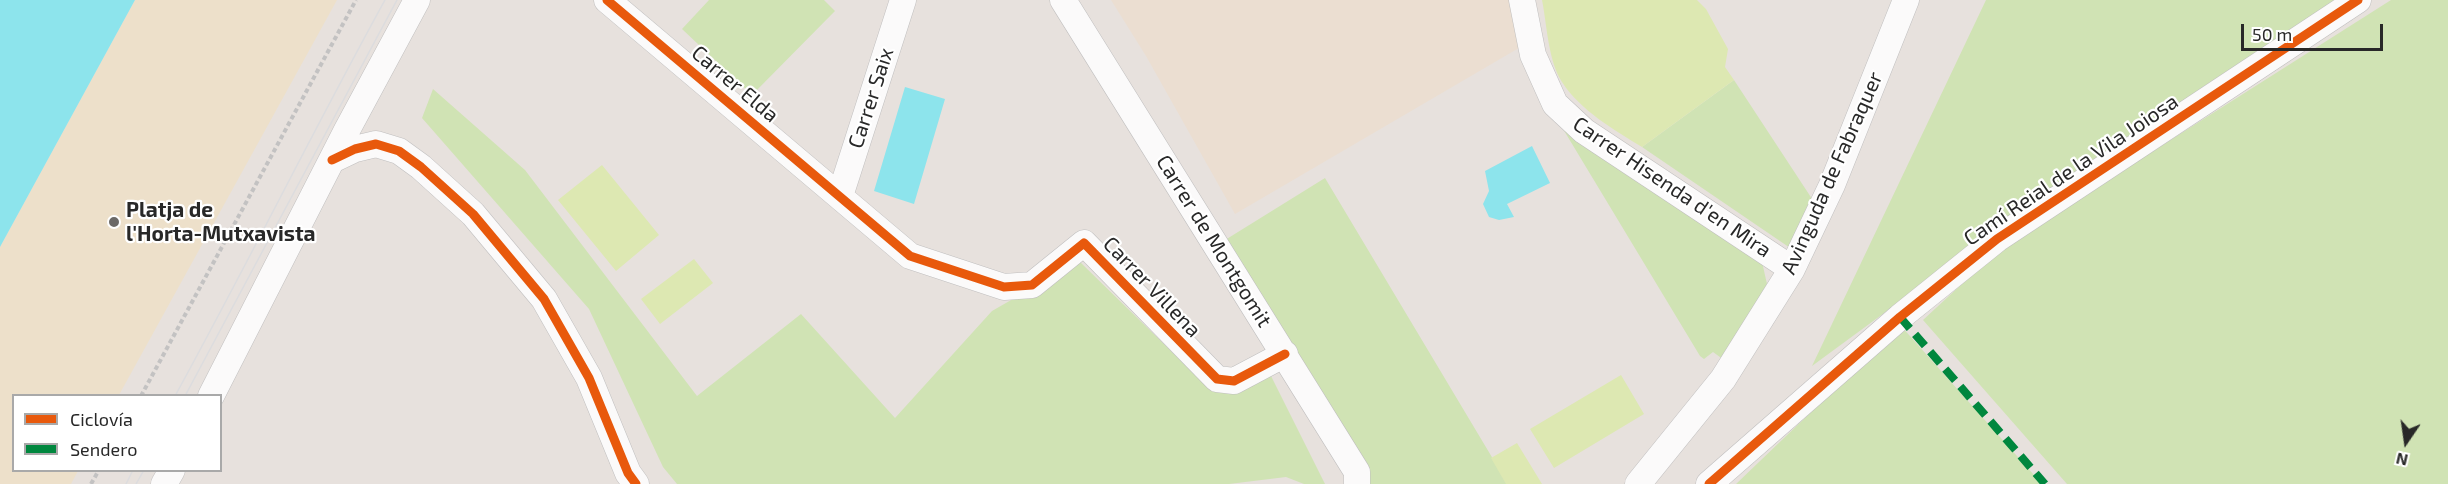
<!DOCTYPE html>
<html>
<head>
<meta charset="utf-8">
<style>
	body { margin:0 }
	#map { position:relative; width:2448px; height:484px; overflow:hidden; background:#e7e1dd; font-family:"Exo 2",sans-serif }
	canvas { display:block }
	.legend { position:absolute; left:12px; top:394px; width:210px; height:78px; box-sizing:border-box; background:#fff; border:2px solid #a9a9a9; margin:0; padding:8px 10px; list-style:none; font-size:18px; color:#282828 }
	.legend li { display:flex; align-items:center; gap:12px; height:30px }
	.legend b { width:30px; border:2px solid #a9a9a9 }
	.north { position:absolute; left:2376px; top:412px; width:60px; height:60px; -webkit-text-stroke:4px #fff; paint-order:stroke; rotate:193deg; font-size:16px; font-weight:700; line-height:24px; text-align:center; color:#282828 }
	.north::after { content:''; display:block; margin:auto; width:21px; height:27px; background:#282828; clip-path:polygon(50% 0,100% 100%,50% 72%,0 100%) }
	.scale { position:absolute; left:2241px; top:24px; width:142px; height:27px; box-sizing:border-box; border:3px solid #282828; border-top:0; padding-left:8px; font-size:18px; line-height:21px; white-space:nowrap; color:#282828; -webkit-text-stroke:4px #fff; paint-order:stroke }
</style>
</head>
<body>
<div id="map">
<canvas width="2448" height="484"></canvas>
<ul class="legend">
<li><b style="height:8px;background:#e8590c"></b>Ciclovía</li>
<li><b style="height:8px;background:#00873e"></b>Sendero</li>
</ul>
<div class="north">N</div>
<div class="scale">50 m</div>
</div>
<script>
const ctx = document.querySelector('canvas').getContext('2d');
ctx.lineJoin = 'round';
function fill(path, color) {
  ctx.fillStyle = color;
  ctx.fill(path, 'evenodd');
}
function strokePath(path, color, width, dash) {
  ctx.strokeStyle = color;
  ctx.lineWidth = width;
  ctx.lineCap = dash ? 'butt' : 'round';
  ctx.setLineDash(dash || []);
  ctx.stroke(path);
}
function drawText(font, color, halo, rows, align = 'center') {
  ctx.font = font + ' "Exo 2",sans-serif';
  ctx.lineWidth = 4.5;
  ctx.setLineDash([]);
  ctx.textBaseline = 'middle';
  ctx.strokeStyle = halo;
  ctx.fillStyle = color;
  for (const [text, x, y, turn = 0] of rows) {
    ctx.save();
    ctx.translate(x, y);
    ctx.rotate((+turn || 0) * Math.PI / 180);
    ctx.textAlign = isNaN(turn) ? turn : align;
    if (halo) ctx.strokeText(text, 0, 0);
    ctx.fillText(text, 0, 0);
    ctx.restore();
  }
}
const education = new Path2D(`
	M 1111,0 L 1510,0 L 1524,45 L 1235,214 L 1146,56 Z`);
const green = new Path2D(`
	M 709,0 L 824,0 L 835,11 L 752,95 L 682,29 Z
	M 1986,0 L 2337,0 L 2209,83 L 1993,233 L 1812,366 Z
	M 2391,0 L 2448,0 L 2448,484 L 2067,484 L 1923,320 L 2002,247 Z
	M 1734,80 L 1820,211 L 1799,254 L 1642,147 Z
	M 433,89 L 525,170 L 697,396 L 801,314 L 895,418 L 992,311 L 1079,261 L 1213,392 L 1271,376 L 1325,484 L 1304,484 L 1286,477 L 1229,484 L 677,484 L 663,467 L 589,309 L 422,118 Z
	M 1557,119 L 1762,262 L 1767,284 L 1724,360 L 1713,352 L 1704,359 L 1700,356 Z
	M 1325,178 L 1508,484 L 1357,484 L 1217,245 Z
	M 1901,326 L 2042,484 L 1736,484 Z`);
const sand = new Path2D(`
	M 135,0 L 337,0 L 119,395 L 14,396 L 14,470 L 78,471 L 71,484 L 0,484 L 0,247 Z`);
const pitch = new Path2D(`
	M 1542,0 L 1697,0 L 1706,9 L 1728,49 L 1725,67 L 1734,80 L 1642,147 C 1614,130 1580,110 1562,82 C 1548,60 1547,25 1542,0 Z
	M 602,165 L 659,235 L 616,271 L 558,200 Z
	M 694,259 L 713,283 L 660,324 L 641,299 Z
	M 1621,375 L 1644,414 L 1554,468 L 1530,429 Z
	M 1517,443 L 1542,484 L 1506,484 L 1491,458 Z`);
const water = new Path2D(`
	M 0,0 L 135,0 L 0,247 Z
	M 905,87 L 945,99 L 914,204 L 874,191 Z
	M 1532,146 L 1550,183 L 1507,204 L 1514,217 L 1499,220 L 1489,217 L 1483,204 L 1489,191 L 1485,171 Z`);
const path = new Path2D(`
	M 141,396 L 356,0
	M 91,484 L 99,470`);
const minor = new Path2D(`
	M 607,0 L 910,256 L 1004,287 L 1032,285 L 1084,243 L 1217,379 L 1234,381 L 1285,354
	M 1063,0 L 1357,472 L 1357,484
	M 1522,0 L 1533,55 L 1555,104 L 1584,131 L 1792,269
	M 332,160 L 355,149 L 376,144 L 399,151 L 421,167 L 473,214 L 544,299 L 589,378 L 628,473 L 636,484
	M 840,196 L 903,0
	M 211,396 L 347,130 L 417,0
	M 164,484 L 172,470
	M 1638,484 L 1723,379 L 1792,269 L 1832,185 L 1906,0
	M 1709,484 L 1900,317 L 1997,239 L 2358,0`);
const tram = new Path2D(`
	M 175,396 C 247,265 313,131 385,0
	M 185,396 L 397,0
	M 126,484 L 133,470
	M 136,484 L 144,470`);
const quiet = new Path2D(`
	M 1900,317 L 2045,484`);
const cycleway = new Path2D(`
	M 607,0 L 910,256 L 1004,287 L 1032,285 L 1084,243 L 1217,379 L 1234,381 L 1285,354
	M 332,160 L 355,149 L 376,144 L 399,151 L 421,167 L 473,214 L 544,299 L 589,378 L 628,473 L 636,484
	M 1709,484 L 1900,317 L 1997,239 L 2358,0`);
const markers = [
	[114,222,6,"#6b6967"]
];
const streetNames = [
	["Carrer Elda",735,84,40],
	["Carrer Saix",871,98,-72],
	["Camí Reial de la Vila Joiosa",2071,170,-34],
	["Avinguda de Fabraquer",1832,173,-66],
	["Carrer Hisenda d'en Mira",1672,187,34],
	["Carrer de Montgomit",1214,241,58],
	["Carrer Villena",1152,287,46]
];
const poiNames = [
	["Platja de",126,210],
	["l'Horta-Mutxavista",126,234]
];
fill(education, '#ebded1');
fill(green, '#d0e3b4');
fill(sand, '#ede0ca');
fill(pitch, '#dde8b2');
fill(water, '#8de4ec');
strokePath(minor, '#c0bfbf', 27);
strokePath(path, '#c3c2c2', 4, [4.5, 3]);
strokePath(minor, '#fbfafa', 26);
strokePath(tram, '#dcdcde', 1.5);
strokePath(quiet, '#00873e', 8, [15, 8]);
strokePath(cycleway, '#e8590c', 9);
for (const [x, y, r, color] of markers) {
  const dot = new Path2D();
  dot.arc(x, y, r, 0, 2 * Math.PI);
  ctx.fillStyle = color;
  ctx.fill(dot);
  strokePath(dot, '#fff', 2);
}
drawText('21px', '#282828', '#fff', streetNames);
drawText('bold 21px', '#282828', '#fff', poiNames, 'left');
</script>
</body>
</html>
